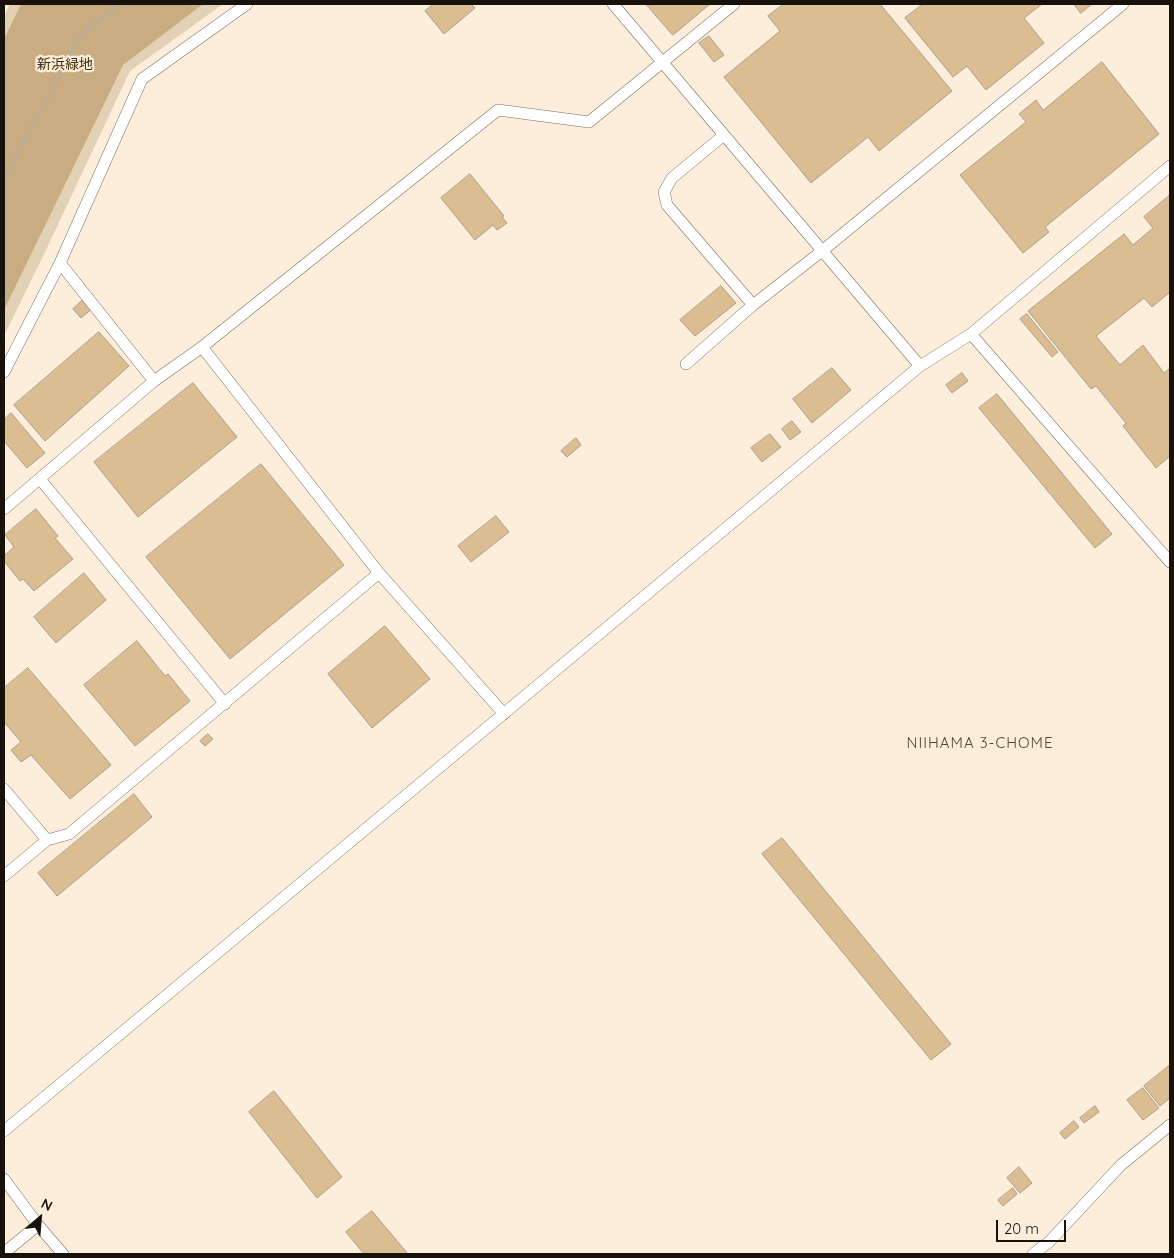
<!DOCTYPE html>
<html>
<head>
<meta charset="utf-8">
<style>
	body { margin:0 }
	#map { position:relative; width:1174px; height:1258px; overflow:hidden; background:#fceedb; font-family:Quicksand,sans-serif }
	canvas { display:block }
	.frame { position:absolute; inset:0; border:5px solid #17130c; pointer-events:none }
	.north { position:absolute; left:15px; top:1193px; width:50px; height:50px; -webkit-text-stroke:4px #fceedb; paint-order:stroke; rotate:27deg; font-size:14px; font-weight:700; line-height:20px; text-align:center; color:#17130c }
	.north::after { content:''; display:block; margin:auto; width:18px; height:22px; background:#17130c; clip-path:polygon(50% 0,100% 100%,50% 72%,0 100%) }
	.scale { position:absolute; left:996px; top:1220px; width:70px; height:22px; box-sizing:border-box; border:2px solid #17130c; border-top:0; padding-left:6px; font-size:15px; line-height:18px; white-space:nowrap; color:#17130c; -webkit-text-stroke:4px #fceedb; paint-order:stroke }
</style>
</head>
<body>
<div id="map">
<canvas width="1174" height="1258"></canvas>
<div class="frame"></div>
<div class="north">N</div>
<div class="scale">20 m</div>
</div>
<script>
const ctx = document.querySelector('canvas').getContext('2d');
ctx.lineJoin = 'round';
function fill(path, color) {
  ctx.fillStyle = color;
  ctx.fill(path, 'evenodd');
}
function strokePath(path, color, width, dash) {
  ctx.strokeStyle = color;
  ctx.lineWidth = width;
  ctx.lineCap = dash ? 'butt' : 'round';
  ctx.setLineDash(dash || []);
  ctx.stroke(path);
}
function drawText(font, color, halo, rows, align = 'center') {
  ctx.font = font + ' Quicksand,"Noto Sans JP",sans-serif';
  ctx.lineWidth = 4.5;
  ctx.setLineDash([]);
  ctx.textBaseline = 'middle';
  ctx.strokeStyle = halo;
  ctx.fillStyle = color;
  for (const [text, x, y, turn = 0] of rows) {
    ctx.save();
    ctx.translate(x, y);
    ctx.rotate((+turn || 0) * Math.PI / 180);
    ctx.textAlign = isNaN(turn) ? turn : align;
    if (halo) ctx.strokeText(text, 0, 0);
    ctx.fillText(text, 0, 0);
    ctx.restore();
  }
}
const green = new Path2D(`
	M 10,4 L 223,4 L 130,71 L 46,250 L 4,336 L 4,16 Z`);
const forest = new Path2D(`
	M 21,4 L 203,4 L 123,65 L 4,310 L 4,39 Z`);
const building = new Path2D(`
	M 434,4 L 471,4 L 475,8 L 444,34 L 425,11 Z
	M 646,4 L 710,4 L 673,35 Z
	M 784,4 L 880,4 L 952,91 L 879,151 L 868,137 L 811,183 L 724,77 L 780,31 L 768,16 Z
	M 923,4 L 1042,4 L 1024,18 L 1044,43 L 986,90 L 967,66 L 953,77 L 905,18 Z
	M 1074,4 L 1092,4 L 1081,13 Z
	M 709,36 L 724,55 L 714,62 L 699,43 Z
	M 1102,62 L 1159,134 L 1045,227 L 1049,232 L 1023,253 L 960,175 L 1026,122 L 1019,114 L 1036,100 L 1043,110 Z
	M 470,174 L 504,216 L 502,217 L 507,223 L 497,230 L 493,225 L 475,240 L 441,198 Z
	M 1170,195 L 1170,292 L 1152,307 L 1144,298 L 1096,336 L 1120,365 L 1143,345 L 1164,373 L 1169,369 L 1170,371 L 1170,456 L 1156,468 L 1123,426 L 1126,423 L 1096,386 L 1091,389 L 1028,311 L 1124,234 L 1133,245 L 1153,228 L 1144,217 Z
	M 721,286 L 736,303 L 695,336 L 680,320 Z
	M 86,297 L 94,307 L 81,318 L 73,309 Z
	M 1027,314 L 1058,352 L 1052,357 L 1020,319 Z
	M 99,332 L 129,366 L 45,441 L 14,405 Z
	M 832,368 L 851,390 L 812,423 L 793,399 Z
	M 962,373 L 968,381 L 952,393 L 946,385 Z
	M 193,383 L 237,437 L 138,517 L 94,462 Z
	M 997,394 L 1112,534 L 1095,548 L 979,408 Z
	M 11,413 L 45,453 L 27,468 L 4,441 L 4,420 Z
	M 792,421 L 801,432 L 790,440 L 782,429 Z
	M 770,434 L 781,447 L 762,462 L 751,448 Z
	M 576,438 L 581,445 L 567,457 L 561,451 Z
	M 261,464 L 344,565 L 230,659 L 146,557 Z
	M 36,509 L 58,536 L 55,538 L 73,559 L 34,591 L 23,579 L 20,581 L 4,561 L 4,556 L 14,547 L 5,535 Z
	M 496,516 L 509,532 L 471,562 L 458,546 Z
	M 84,573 L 106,600 L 56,643 L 34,617 Z
	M 385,626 L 430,679 L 372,728 L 328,674 Z
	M 137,641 L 165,676 L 168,674 L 190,701 L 135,746 L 84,685 Z
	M 28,668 L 111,765 L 70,799 L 31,755 L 21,762 L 11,750 L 21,742 L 4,722 L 4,688 Z
	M 208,734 L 213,739 L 205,746 L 200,741 Z
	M 134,794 L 152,817 L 57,896 L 38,873 Z
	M 782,838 L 951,1044 L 931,1060 L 762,854 Z
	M 1170,1065 L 1170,1098 L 1160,1106 L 1144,1086 Z
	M 1143,1088 L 1159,1108 L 1143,1120 L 1127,1100 Z
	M 274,1091 L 342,1177 L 317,1198 L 249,1112 Z
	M 1095,1106 L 1099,1112 L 1084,1123 L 1080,1118 Z
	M 1074,1121 L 1079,1127 L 1065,1139 L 1060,1133 Z
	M 1019,1167 L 1032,1183 L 1020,1193 L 1007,1178 Z
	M 1013,1188 L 1017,1194 L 1003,1206 L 998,1200 Z
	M 372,1211 L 408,1254 L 364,1254 L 346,1232 Z`);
const path = new Path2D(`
	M 4,179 L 80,36 L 120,4`);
const service = new Path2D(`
	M 613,4 L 920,366
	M 724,135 L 672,178 L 664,192 L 667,205 L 753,305
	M 60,263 L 154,381
	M 971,334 L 1170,562
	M 202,347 L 498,110 L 589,122 L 734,4
	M 686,364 L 753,305 L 822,251 L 1123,4
	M 4,372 L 60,263 L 142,79 L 247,4
	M 40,479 L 225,704
	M 4,509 L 154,381 L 202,347 L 379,573 L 504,714
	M 4,789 L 47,840
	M 4,876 L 47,840 L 69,834 L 379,573
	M 4,1131 L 920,366 L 971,334 L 1170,166
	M 4,1179 L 38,1225 L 63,1254
	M 4,1253 L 38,1225
	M 1033,1254 L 1049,1242 L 1121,1165 L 1170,1125`);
const parkNames = [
	["新浜緑地",65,65]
];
const neighbourhoodNames = [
	["NIIHAMA 3-CHOME",980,743]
];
fill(green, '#e3d1b6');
fill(forest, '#caac82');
fill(building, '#dbbd92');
strokePath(building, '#ab9e8d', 1);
strokePath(service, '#7b6f5f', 12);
strokePath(path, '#b7ac9d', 3, [4, 2.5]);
strokePath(service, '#fff', 11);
drawText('14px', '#412c08', '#fceedb', parkNames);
ctx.letterSpacing = '1px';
drawText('15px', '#504636', '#fceedb', neighbourhoodNames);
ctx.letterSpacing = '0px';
</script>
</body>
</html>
